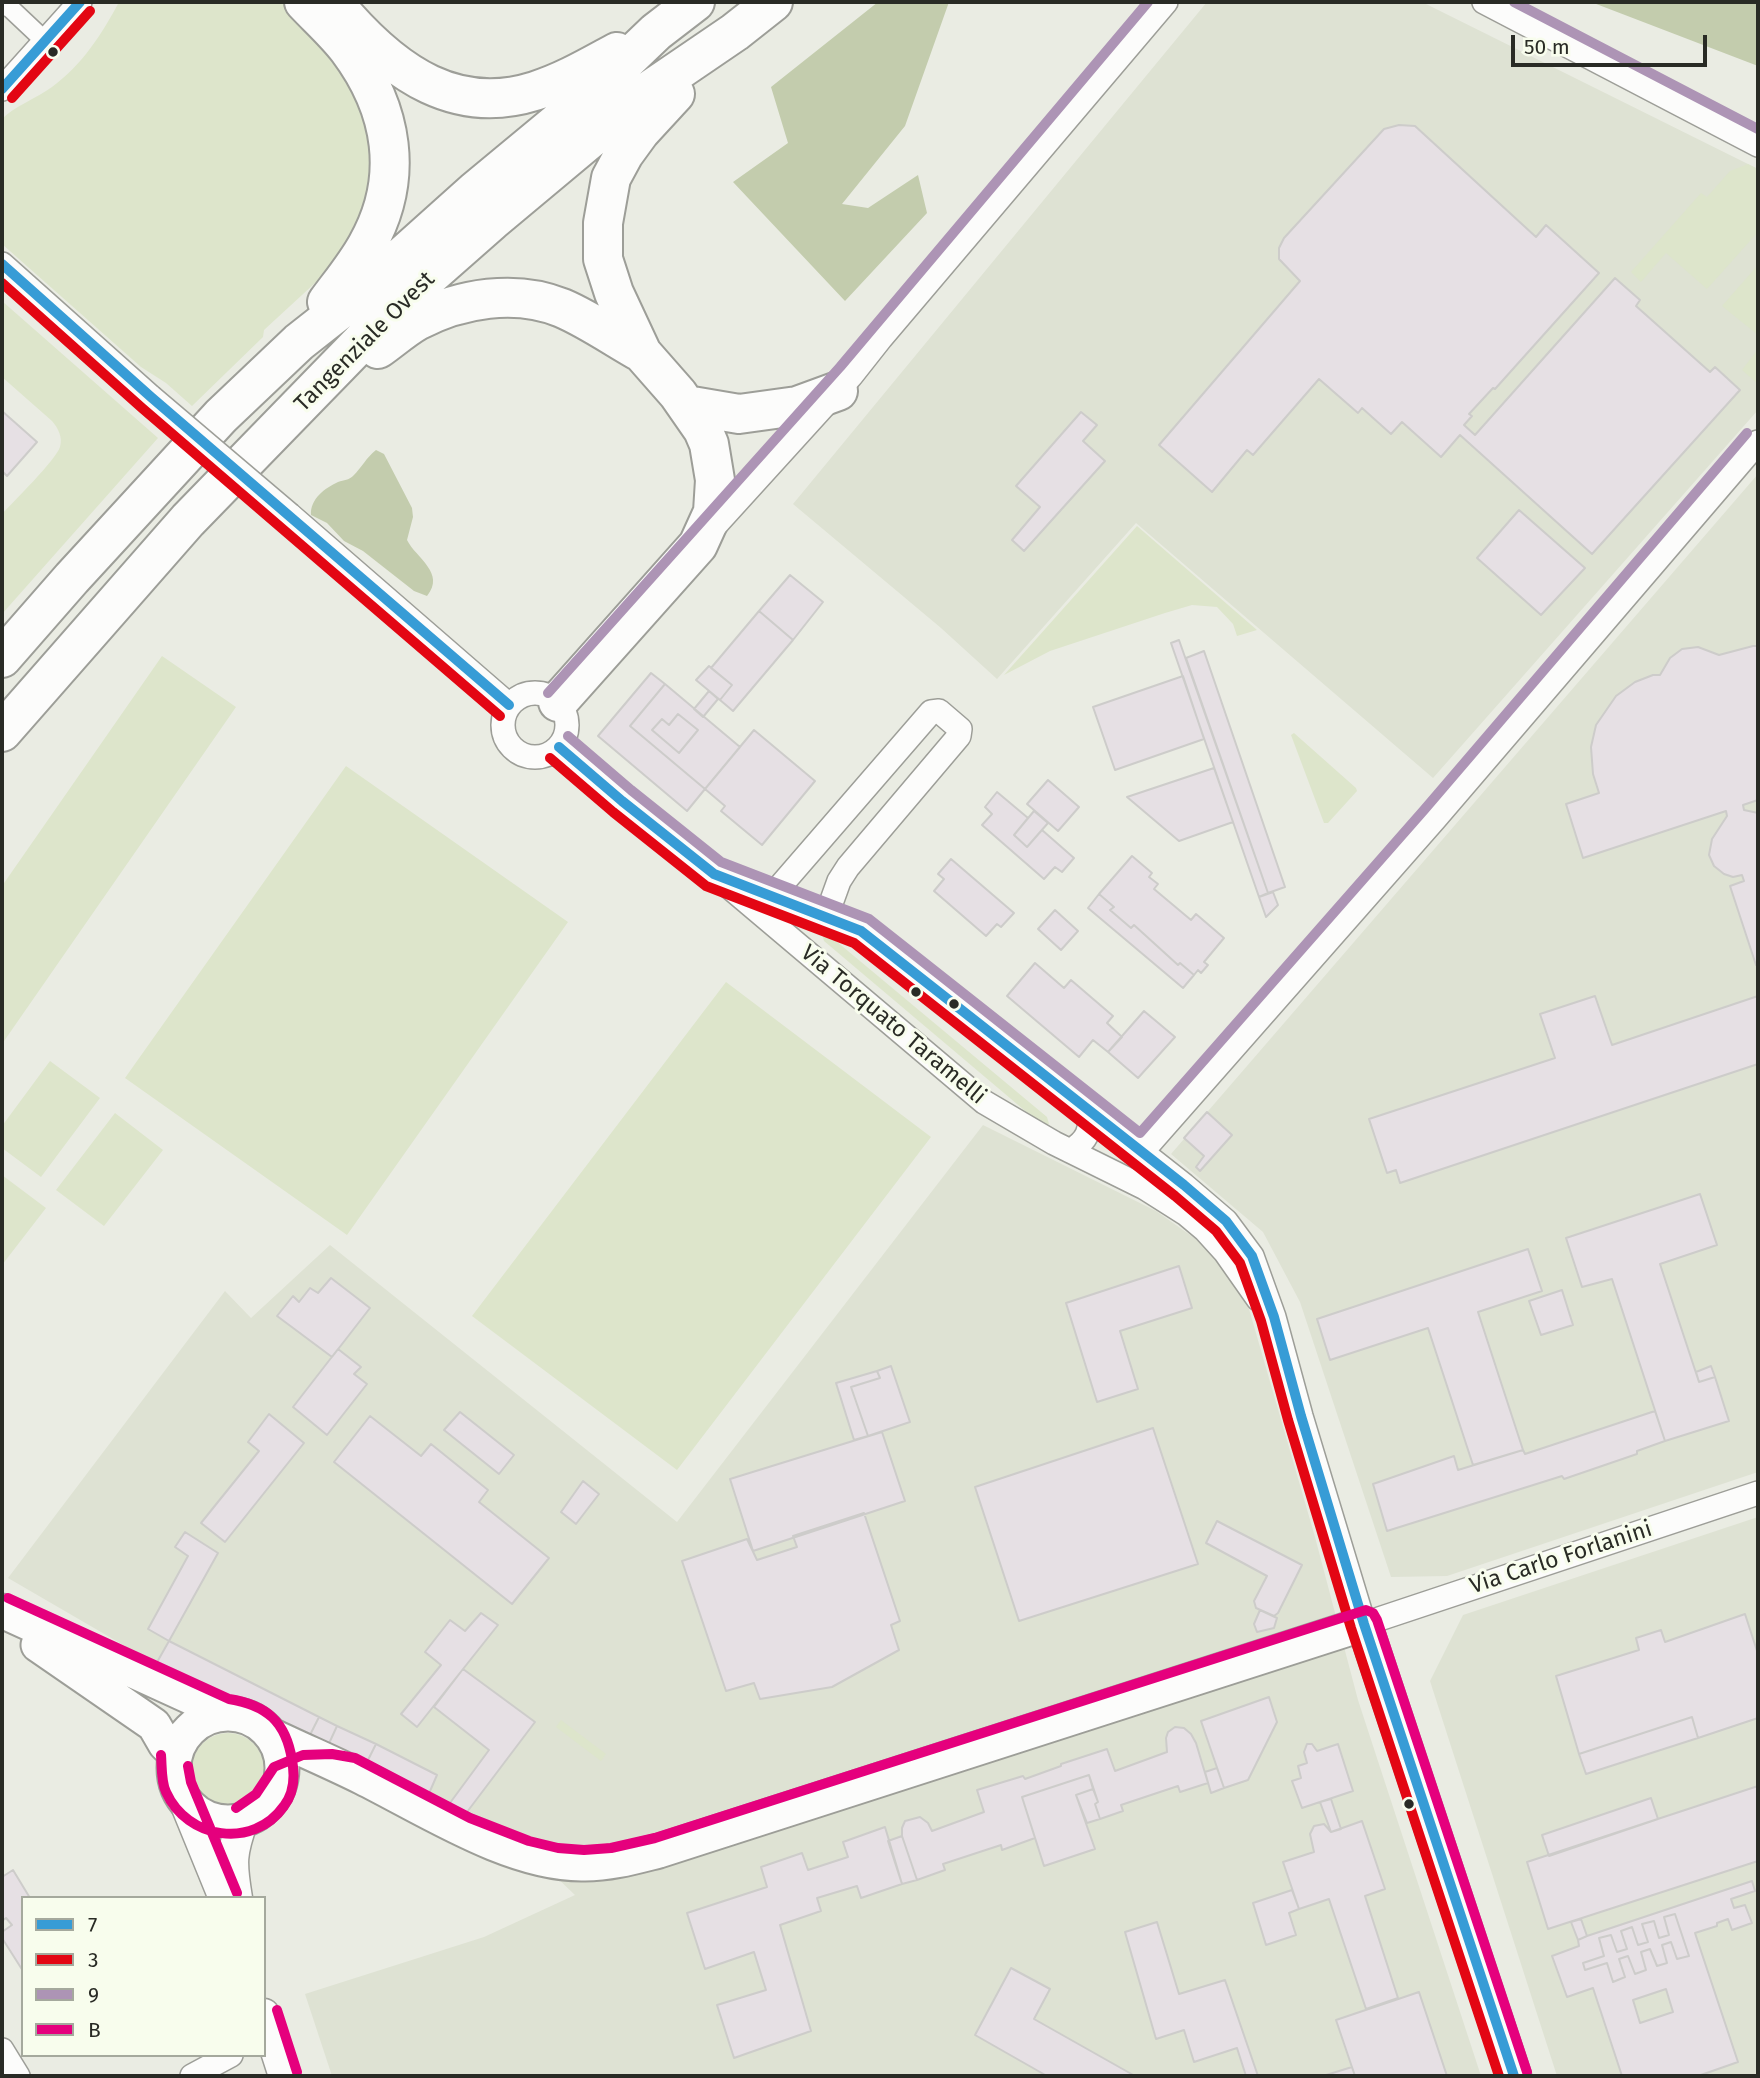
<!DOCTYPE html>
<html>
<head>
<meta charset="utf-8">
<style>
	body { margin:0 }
	#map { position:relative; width:1760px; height:2078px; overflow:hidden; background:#eaece3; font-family:"Fira Sans",sans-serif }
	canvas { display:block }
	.frame { position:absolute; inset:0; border:4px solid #292b25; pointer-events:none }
	.legend { position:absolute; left:21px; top:1896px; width:245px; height:161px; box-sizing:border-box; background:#f8fded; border:2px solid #a5a99d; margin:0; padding:9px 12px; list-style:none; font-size:21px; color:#292b25 }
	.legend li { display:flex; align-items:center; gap:14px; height:35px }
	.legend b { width:35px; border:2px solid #a5a99d }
	.scale { position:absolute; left:1511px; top:35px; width:196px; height:32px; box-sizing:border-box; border:4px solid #292b25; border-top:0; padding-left:9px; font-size:21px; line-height:24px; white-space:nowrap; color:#292b25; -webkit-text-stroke:5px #f8fded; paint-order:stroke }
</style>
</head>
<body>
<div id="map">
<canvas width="1760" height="2078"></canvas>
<div class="frame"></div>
<ul class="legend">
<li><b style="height:9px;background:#379cd6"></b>7</li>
<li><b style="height:9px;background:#e30613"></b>3</li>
<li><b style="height:9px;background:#ad94b5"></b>9</li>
<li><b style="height:9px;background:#e5007d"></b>B</li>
</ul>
<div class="scale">50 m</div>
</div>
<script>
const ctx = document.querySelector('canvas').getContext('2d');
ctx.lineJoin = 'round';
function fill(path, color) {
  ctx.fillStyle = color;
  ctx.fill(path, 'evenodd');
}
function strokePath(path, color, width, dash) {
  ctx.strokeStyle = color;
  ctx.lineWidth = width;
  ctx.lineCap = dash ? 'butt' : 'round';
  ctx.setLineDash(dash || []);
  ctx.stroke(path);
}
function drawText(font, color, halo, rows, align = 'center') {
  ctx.font = font + ' "Fira Sans",sans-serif';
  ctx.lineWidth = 6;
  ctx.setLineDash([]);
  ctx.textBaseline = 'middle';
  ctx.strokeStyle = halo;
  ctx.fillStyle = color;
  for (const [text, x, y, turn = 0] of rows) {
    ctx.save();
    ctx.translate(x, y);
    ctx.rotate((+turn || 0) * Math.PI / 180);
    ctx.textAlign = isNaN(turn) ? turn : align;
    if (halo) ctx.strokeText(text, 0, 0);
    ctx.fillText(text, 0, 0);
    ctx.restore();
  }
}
const built = new Path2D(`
	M 1207,2 L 1422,2 L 1758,169 L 1758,410 L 1433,778 L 1136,523 L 997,679 L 941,628 L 793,504 Z
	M 1758,474 L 1758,1472 L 1447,1576 L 1391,1577 L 1300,1302 L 1263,1232 L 1171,1154 Z
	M 983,1125 L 1156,1211 L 1210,1249 L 1249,1309 L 1315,1537 L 1358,1700 L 1481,2076 L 332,2076 L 305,1994 L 484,1937 L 575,1895 L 553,1874 L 464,1816 L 156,1664 L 8,1578 L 225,1291 L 251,1318 L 330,1245 L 677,1522 Z
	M 1758,1517 L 1758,2076 L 1557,2076 L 1430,1681 L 1463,1615 Z`);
const green = new Path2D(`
	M 119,2 L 286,2 L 365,100 L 376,179 L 340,260 L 264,330 L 263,337 L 192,406 L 166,383 L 141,367 L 2,244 L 2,119 C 13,107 37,98 52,87 C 82,65 102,34 119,2 Z
	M 1748,164 L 1758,169 L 1758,232 L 1707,289 L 1666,253 L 1641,282 L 1631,272 L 1701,193 L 1707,197 L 1730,171 Z
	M 1758,265 L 1758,335 L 1722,306 Z
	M 2,301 L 158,438 L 2,614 L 2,514 C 14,501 55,461 60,447 C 63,437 58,428 52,421 L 2,377 Z
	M 1758,349 L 1758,384 L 1742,370 Z
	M 1137,526 L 1257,630 L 1237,636 L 1233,624 L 1217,607 L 1192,605 L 1165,613 L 1050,651 L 1004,675 Z
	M 162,656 L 236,707 L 2,1044 L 2,886 Z
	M 1294,733 L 1356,788 L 1357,791 L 1328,823 L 1324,823 L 1291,735 Z
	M 346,766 L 568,922 L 347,1235 L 125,1078 Z
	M 825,935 L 830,936 L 1047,1117 L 1049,1124 L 1043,1126 L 824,941 L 823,937 Z
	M 726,982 L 931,1137 L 677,1470 L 472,1316 Z
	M 50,1061 L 100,1098 L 41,1177 L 2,1148 L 2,1126 Z
	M 115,1113 L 163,1150 L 104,1226 L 56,1190 Z
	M 2,1175 L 46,1208 L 2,1265 Z
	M 561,1720 L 606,1754 L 601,1761 L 556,1727 Z
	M192 1769a36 36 0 1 1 72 0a36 36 0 1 1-72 0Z`);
const forest = new Path2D(`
	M 878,2 L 949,2 L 905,126 L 842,204 L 868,208 L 918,175 L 927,213 L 845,301 L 733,182 L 788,143 L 771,87 Z
	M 1591,2 L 1758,2 L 1758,66 Z
	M 376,450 L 384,454 L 412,508 L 413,517 L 407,540 C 416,558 446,573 427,596 L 414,591 L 363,551 L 344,541 L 327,523 L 311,515 C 310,499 325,488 338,482 C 344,480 349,480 353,476 C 362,467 366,458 376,450 Z`);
const building = new Path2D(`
	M 1399,125 L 1415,126 L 1536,237 L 1546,225 L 1599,273 L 1495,389 L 1493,388 L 1469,414 L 1472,416 L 1464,425 L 1475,435 L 1615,278 L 1640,300 L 1636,306 L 1710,372 L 1715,367 L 1740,390 L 1592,554 L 1460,435 L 1441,457 L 1402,422 L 1391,434 L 1362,408 L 1358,413 L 1319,379 L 1253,455 L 1247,450 L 1212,492 L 1159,445 L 1300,281 L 1279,259 L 1279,248 L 1284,238 L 1384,129 Z
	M 2,411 L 37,442 L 7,476 L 2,471 Z
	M 1081,412 L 1097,425 L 1083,441 L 1105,461 L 1024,551 L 1012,540 L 1040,507 L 1016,486 Z
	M 1519,510 L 1585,568 L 1541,615 L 1477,558 Z
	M 790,575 L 823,602 L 793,640 L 759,611 Z
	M 759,611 L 793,640 L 733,711 L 720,700 L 732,685 L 711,668 Z
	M 1179,640 L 1268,893 L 1259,897 L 1171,643 Z
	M 1753,646 L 1758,646 L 1758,800 L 1743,805 L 1744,810 L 1758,813 L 1758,964 L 1756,965 L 1730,886 L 1744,881 L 1742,875 L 1733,877 L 1724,874 L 1714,866 L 1709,855 L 1712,839 L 1727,816 L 1726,811 L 1583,858 L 1566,804 L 1599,793 L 1593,774 L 1591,747 L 1596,725 L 1616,696 L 1635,682 L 1653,675 L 1660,675 L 1670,658 L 1682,649 L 1698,647 L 1719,655 Z
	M 1204,651 L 1285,887 L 1268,893 L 1186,658 Z
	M 709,666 L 732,685 L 720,700 L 696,680 Z
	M 651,673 L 665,684 L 630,726 L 705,789 L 687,811 L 598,736 Z
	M 1183,676 L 1204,739 L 1115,770 L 1093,707 Z
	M 665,684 L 740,747 L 705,789 L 630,726 ZM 678,714 L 698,730 L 679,753 L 652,730 L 662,719 L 669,725 Z
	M 709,691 L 718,699 L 703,717 L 694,709 Z
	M 678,714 L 698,730 L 679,753 L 652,730 L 662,719 L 669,725 Z
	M 754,730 L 815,781 L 762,845 L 721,811 L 725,806 L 705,789 Z
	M 1214,768 L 1233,822 L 1179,841 L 1127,797 Z
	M 1048,780 L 1079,807 L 1058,831 L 1027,804 Z
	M 997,792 L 1028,818 L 1014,835 L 1027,847 L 1042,830 L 1074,858 L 1062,872 L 1055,867 L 1044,879 L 982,825 L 992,814 L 985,807 Z
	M 1034,811 L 1048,823 L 1027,847 L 1014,835 Z
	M 1132,856 L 1152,873 L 1149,877 L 1158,884 L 1154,889 L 1191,920 L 1196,914 L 1224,938 L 1204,962 L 1208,965 L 1201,973 L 1198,970 L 1194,975 L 1180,963 L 1178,965 L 1134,925 L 1131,928 L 1110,910 L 1114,907 L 1099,894 Z
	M 951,859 L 1014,913 L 1001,927 L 997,924 L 986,936 L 934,891 L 944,879 L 938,874 Z
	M 1273,892 L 1278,905 L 1266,917 L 1259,897 Z
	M 1099,894 L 1114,907 L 1110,910 L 1131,928 L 1134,925 L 1178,965 L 1180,963 L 1194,975 L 1183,988 L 1088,908 Z
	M 1055,910 L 1078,931 L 1061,950 L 1038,929 Z
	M 1035,963 L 1064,988 L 1071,980 L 1113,1016 L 1107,1023 L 1122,1037 L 1108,1052 L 1093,1040 L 1079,1057 L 1007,996 Z
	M 1595,996 L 1612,1045 L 1758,996 L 1758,1064 L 1400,1183 L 1396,1170 L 1387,1173 L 1369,1119 L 1555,1058 L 1540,1014 Z
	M 1144,1011 L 1175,1037 L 1138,1078 L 1108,1052 Z
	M 1207,1112 L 1232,1135 L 1200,1171 L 1196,1167 L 1204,1156 L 1184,1138 Z
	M 1700,1194 L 1717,1245 L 1660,1264 L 1699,1382 L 1715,1377 L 1729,1421 L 1665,1441 L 1612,1279 L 1582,1287 L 1566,1238 Z
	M 1528,1249 L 1542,1291 L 1478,1312 L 1523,1450 L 1473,1465 L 1428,1328 L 1330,1360 L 1317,1319 Z
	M 1179,1266 L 1192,1308 L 1120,1331 L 1138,1389 L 1097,1402 L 1066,1303 Z
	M 331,1278 L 370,1308 L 332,1357 L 277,1316 L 293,1296 L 299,1302 L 310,1288 L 318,1293 Z
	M 1562,1290 L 1573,1325 L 1541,1335 L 1529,1301 Z
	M 338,1349 L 361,1367 L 354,1374 L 367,1384 L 327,1435 L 293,1407 Z
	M 891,1366 L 910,1422 L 868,1436 L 851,1387 L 880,1378 L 877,1371 Z
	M 1711,1366 L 1715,1377 L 1699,1382 L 1696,1372 Z
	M 877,1371 L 880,1378 L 851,1387 L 868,1436 L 854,1440 L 836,1383 Z
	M 1655,1411 L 1665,1441 L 1637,1451 L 1637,1454 L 1564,1479 L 1562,1476 L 1387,1531 L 1373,1484 L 1454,1456 L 1458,1470 L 1523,1450 L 1525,1454 Z
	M 460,1412 L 514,1455 L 499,1474 L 444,1430 Z
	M 269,1414 L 304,1443 L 225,1542 L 201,1523 L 259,1451 L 248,1442 Z
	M 370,1416 L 421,1456 L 431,1444 L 488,1490 L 479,1502 L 549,1558 L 512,1604 L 334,1462 Z
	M 1153,1428 L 1198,1564 L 1019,1621 L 975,1487 Z
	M 882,1432 L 905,1501 L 753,1551 L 730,1479 Z
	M 583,1481 L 599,1494 L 576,1524 L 561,1512 Z
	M 864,1513 L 900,1621 L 891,1625 L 899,1650 L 832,1687 L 760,1699 L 754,1683 L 726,1691 L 682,1561 L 747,1539 L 757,1560 L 797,1547 L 793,1536 Z
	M 1217,1521 L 1302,1565 L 1278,1613 L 1274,1616 L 1256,1608 L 1254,1601 L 1267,1576 L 1206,1543 Z
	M 185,1532 L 218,1553 L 169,1641 L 148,1629 L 188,1556 L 175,1547 Z
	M 1260,1610 L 1277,1618 L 1274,1628 L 1257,1632 L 1254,1624 Z
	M 481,1613 L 498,1625 L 417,1727 L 401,1714 L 441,1665 L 425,1652 L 450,1620 L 465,1631 Z
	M 1745,1614 L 1758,1654 L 1758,1718 L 1698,1738 L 1692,1717 L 1579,1754 L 1556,1676 L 1639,1650 L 1636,1638 L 1661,1630 L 1665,1642 Z
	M 169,1641 L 319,1717 L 307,1741 L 156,1664 Z
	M 463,1669 L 535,1722 L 464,1816 L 447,1807 L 489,1750 L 434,1707 Z
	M 1269,1697 L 1277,1722 L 1248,1780 L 1224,1788 L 1201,1721 Z
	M 319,1717 L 337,1726 L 326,1750 L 307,1741 Z
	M 1692,1717 L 1698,1738 L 1586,1774 L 1579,1754 Z
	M 337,1726 L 376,1744 L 364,1768 L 326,1750 Z
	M 1175,1727 L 1184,1728 L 1191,1734 L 1196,1743 L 1208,1783 L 1180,1792 L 1178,1786 L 1121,1805 L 1123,1811 L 1100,1819 L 1095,1804 L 1098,1802 L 1089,1775 L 1022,1797 L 1035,1838 L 1002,1850 L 1001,1845 L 943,1864 L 945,1870 L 917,1880 L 902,1836 L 902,1828 L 905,1821 L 920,1817 L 928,1823 L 932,1831 L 984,1812 L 977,1790 L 1023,1776 L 1025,1779 L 1061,1766 L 1061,1764 L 1107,1749 L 1115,1771 L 1167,1752 L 1166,1738 L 1168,1732 Z
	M 376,1744 L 437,1775 L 427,1798 L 364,1768 Z
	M 1307,1744 L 1312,1744 L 1317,1751 L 1338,1744 L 1353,1791 L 1302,1808 L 1292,1781 L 1301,1778 L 1298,1766 L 1307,1763 L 1304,1752 Z
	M 1217,1768 L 1224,1788 L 1211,1793 L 1205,1772 Z
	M 1089,1775 L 1093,1789 L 1076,1795 L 1095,1849 L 1044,1866 L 1022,1797 Z
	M 1758,1786 L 1758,1861 L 1548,1929 L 1527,1862 Z
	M 1093,1789 L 1098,1802 L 1095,1804 L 1100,1819 L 1087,1823 L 1076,1795 Z
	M 1651,1798 L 1658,1819 L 1549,1856 L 1542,1835 Z
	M 1331,1799 L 1341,1829 L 1331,1832 L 1320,1802 Z
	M 1362,1821 L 1385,1889 L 1365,1896 L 1398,1998 L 1366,2009 L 1329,1899 L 1299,1909 L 1283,1862 L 1314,1852 L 1310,1834 L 1314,1826 L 1324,1824 L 1331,1832 Z
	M 885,1827 L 902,1884 L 861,1898 L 857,1886 L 817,1898 L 821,1911 L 780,1925 L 811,2031 L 734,2058 L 717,2005 L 766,1990 L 754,1952 L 705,1969 L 687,1913 L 767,1887 L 761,1867 L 802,1853 L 808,1870 L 848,1857 L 843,1842 Z
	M 902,1836 L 917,1880 L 902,1884 L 888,1841 Z
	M 13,1870 L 30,1898 L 23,1898 L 23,1971 L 2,1938 L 2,1932 L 12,1925 L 6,1918 L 2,1921 L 2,1877 Z
	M 1752,1881 L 1755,1891 L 1731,1899 L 1734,1908 L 1745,1905 L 1752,1923 L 1732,1930 L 1728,1919 L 1717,1923 L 1717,1926 L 1695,1933 L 1738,2062 L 1698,2076 L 1622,2076 L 1593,1988 L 1567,1997 L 1552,1956 L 1579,1946 L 1578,1940 L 1587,1936 ZM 1675,1914 L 1689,1956 L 1677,1959 L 1671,1942 L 1662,1945 L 1667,1963 L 1657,1966 L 1650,1949 L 1641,1952 L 1646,1970 L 1635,1974 L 1628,1956 L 1619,1959 L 1625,1977 L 1613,1982 L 1607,1963 L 1585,1970 L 1583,1963 L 1604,1956 L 1599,1938 L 1611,1935 L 1617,1952 L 1627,1949 L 1621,1931 L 1632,1927 L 1638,1945 L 1648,1942 L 1642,1924 L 1654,1921 L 1659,1938 L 1669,1935 L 1664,1917 ZM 1666,1989 L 1673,2012 L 1640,2023 L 1633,2000 Z
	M 1292,1890 L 1299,1909 L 1289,1913 L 1296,1935 L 1266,1945 L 1253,1903 Z
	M 1675,1914 L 1689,1956 L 1677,1959 L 1671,1942 L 1662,1945 L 1667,1963 L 1657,1966 L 1650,1949 L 1641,1952 L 1646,1970 L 1635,1974 L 1628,1956 L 1619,1959 L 1625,1977 L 1613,1982 L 1607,1963 L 1585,1970 L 1583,1963 L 1604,1956 L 1599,1938 L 1611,1935 L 1617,1952 L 1627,1949 L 1621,1931 L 1632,1927 L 1638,1945 L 1648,1942 L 1642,1924 L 1654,1921 L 1659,1938 L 1669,1935 L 1664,1917 Z
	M 1581,1919 L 1587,1936 L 1578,1940 L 1571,1922 Z
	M 1157,1922 L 1179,1994 L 1225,1980 L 1258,2076 L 1246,2076 L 1237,2048 L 1194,2062 L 1184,2030 L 1156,2039 L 1125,1932 Z
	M 1011,1968 L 1050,1989 L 1034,2019 L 1135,2076 L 1047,2076 L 975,2035 Z
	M 1419,1992 L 1447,2076 L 1355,2076 L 1336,2020 Z
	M 1352,2067 L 1355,2076 L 1323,2076 Z`);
const pedestrian = new Path2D(`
	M 2,5 L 10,8 L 45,41`);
const minor = new Path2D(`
	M 1484,2 L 1758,145
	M 2,89 L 80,2
	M 2,264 L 151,397
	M 290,515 L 509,705
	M 712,529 L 851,376 L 881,338 L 1166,2
	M503 725a32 32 0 1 1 64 0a32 32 0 1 1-64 0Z
	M 559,747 L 622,801 L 714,874 L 984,1102 L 1054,1143 L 1145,1188 L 1186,1214 L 1205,1230 L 1225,1252 L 1258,1299
	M 714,874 L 861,931 L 1184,1185 L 1226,1221 L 1252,1256 L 1274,1317 L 1301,1416 L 1364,1624 L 1758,1493
	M 763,906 L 931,712 L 939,711 L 960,729 L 959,736 L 848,867 L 839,881 L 826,917
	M 1070,1151 C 1087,1141 1092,1130 1089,1111
	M 1142,1152 L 1435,819 L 1758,442
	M 2,2050 L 18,2076
	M 192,2076 L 231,2055`);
const tertiary = new Path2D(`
	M 184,1800 L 224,1898
	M 237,1898 C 231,1863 231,1853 243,1820
	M 264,2014 L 284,2076`);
const secondary = new Path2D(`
	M 2,1611 L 225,1713
	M 38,1645 L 154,1725 L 165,1744 L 175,1754
	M174 1768a54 54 0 1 1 108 0a54 54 0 1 1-108 0Z
	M 271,1735 C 302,1750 333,1763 363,1778 C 427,1810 513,1866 585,1864 C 611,1864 635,1857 659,1851 L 1364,1624 L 1514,2076`);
const motorway = new Path2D(`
	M 304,2 C 318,17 335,32 348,49 C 393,109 405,178 367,245 C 356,265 341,283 327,302
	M 346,17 C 396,73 456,116 535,91 C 564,82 591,66 617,52
	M 378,349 C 391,340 403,329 417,321 C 460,298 516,289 562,308 C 590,320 615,338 642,353
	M 686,405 L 739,414 L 797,406 L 838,391
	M 2,658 L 72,578 L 221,416 L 299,342 L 360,294 L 475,191 L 586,99 L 656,32 L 695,2
	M 558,702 L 698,545 L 713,512 L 715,480 L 709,444 L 703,430 L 678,394 L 642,353 L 614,293 L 603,259 L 603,223 L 611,178 L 624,154 L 640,132 L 675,94
	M 2,732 L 188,520 L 400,302 L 492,221 L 644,94 L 735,32 L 773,2`);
const minorBridge = new Path2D(`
	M 151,397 L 290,515`);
const bus1 = new Path2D(`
	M 2,89 L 80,2
	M 2,264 L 151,397 L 509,705
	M 559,747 L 622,801 L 714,874 L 861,931 L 1184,1185 L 1226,1221 L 1252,1256 L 1274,1317 L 1301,1416 L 1364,1624 L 1514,2076`);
const bus2 = new Path2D(`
	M 12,98 L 90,11
	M 2,283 L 142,408 L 500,716
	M 550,758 L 613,812 L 706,886 L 854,943 L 1175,1196 L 1216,1231 L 1240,1263 L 1261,1321 L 1288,1420 L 1351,1628 L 1499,2076`);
const bus3 = new Path2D(`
	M 1514,2 L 1758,129
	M 548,693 L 840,367 L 1148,2
	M 568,736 L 631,790 L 721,862 L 869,919 L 1140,1133 L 1424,810 L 1747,433`);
const bus4 = new Path2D(`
	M 8,1598 L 229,1699 C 267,1705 286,1722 292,1760 C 295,1776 294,1793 284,1806 C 253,1850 187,1839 166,1792 C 161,1782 162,1767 161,1755
	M 188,1766 L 191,1782 L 237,1893
	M 236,1808 L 256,1794 L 274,1767 L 303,1755 L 332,1754 L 355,1758 L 470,1818 L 529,1841 L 558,1848 L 584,1850 L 611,1848 L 655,1838 L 1366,1610 L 1373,1613 L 1377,1620 L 1527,2072
	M 277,2010 L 297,2072`);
const markers = [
	[53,52,6,"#292b25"],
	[916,992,6,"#292b25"],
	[954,1004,6,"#292b25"],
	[1409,1804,6,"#292b25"]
];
const streetNames = [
	["Tangenziale Ovest",365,342,-45],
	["Via Torquato Taramelli",893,1025,40],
	["Via Carlo Forlanini",1561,1558,-18]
];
fill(built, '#dee2d3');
fill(green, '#dde5cb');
fill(forest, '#c3ccad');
fill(building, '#e6e0e4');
strokePath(building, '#cdccca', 2);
strokePath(pedestrian, '#9d9e98', 21);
strokePath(minor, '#9d9e98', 26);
strokePath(tertiary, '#9d9e98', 33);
strokePath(secondary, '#9d9e98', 37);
strokePath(motorway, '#9d9e98', 42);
strokePath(pedestrian, '#fcfcfb', 18);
strokePath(minor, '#fcfcfb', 23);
strokePath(tertiary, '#fcfcfb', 30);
strokePath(secondary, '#fcfcfb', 33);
strokePath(motorway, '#fcfcfb', 38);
strokePath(minorBridge, '#9d9e98', 26, []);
strokePath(minorBridge, '#fcfcfb', 23);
strokePath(bus1, '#379cd6', 10);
strokePath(bus2, '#e30613', 10);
strokePath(bus3, '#ad94b5', 10);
strokePath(bus4, '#e5007d', 10);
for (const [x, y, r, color] of markers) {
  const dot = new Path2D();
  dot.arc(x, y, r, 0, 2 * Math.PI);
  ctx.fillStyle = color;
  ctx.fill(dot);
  strokePath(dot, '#f8fded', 2.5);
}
drawText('23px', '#292b25', '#f8fded', streetNames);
</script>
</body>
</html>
